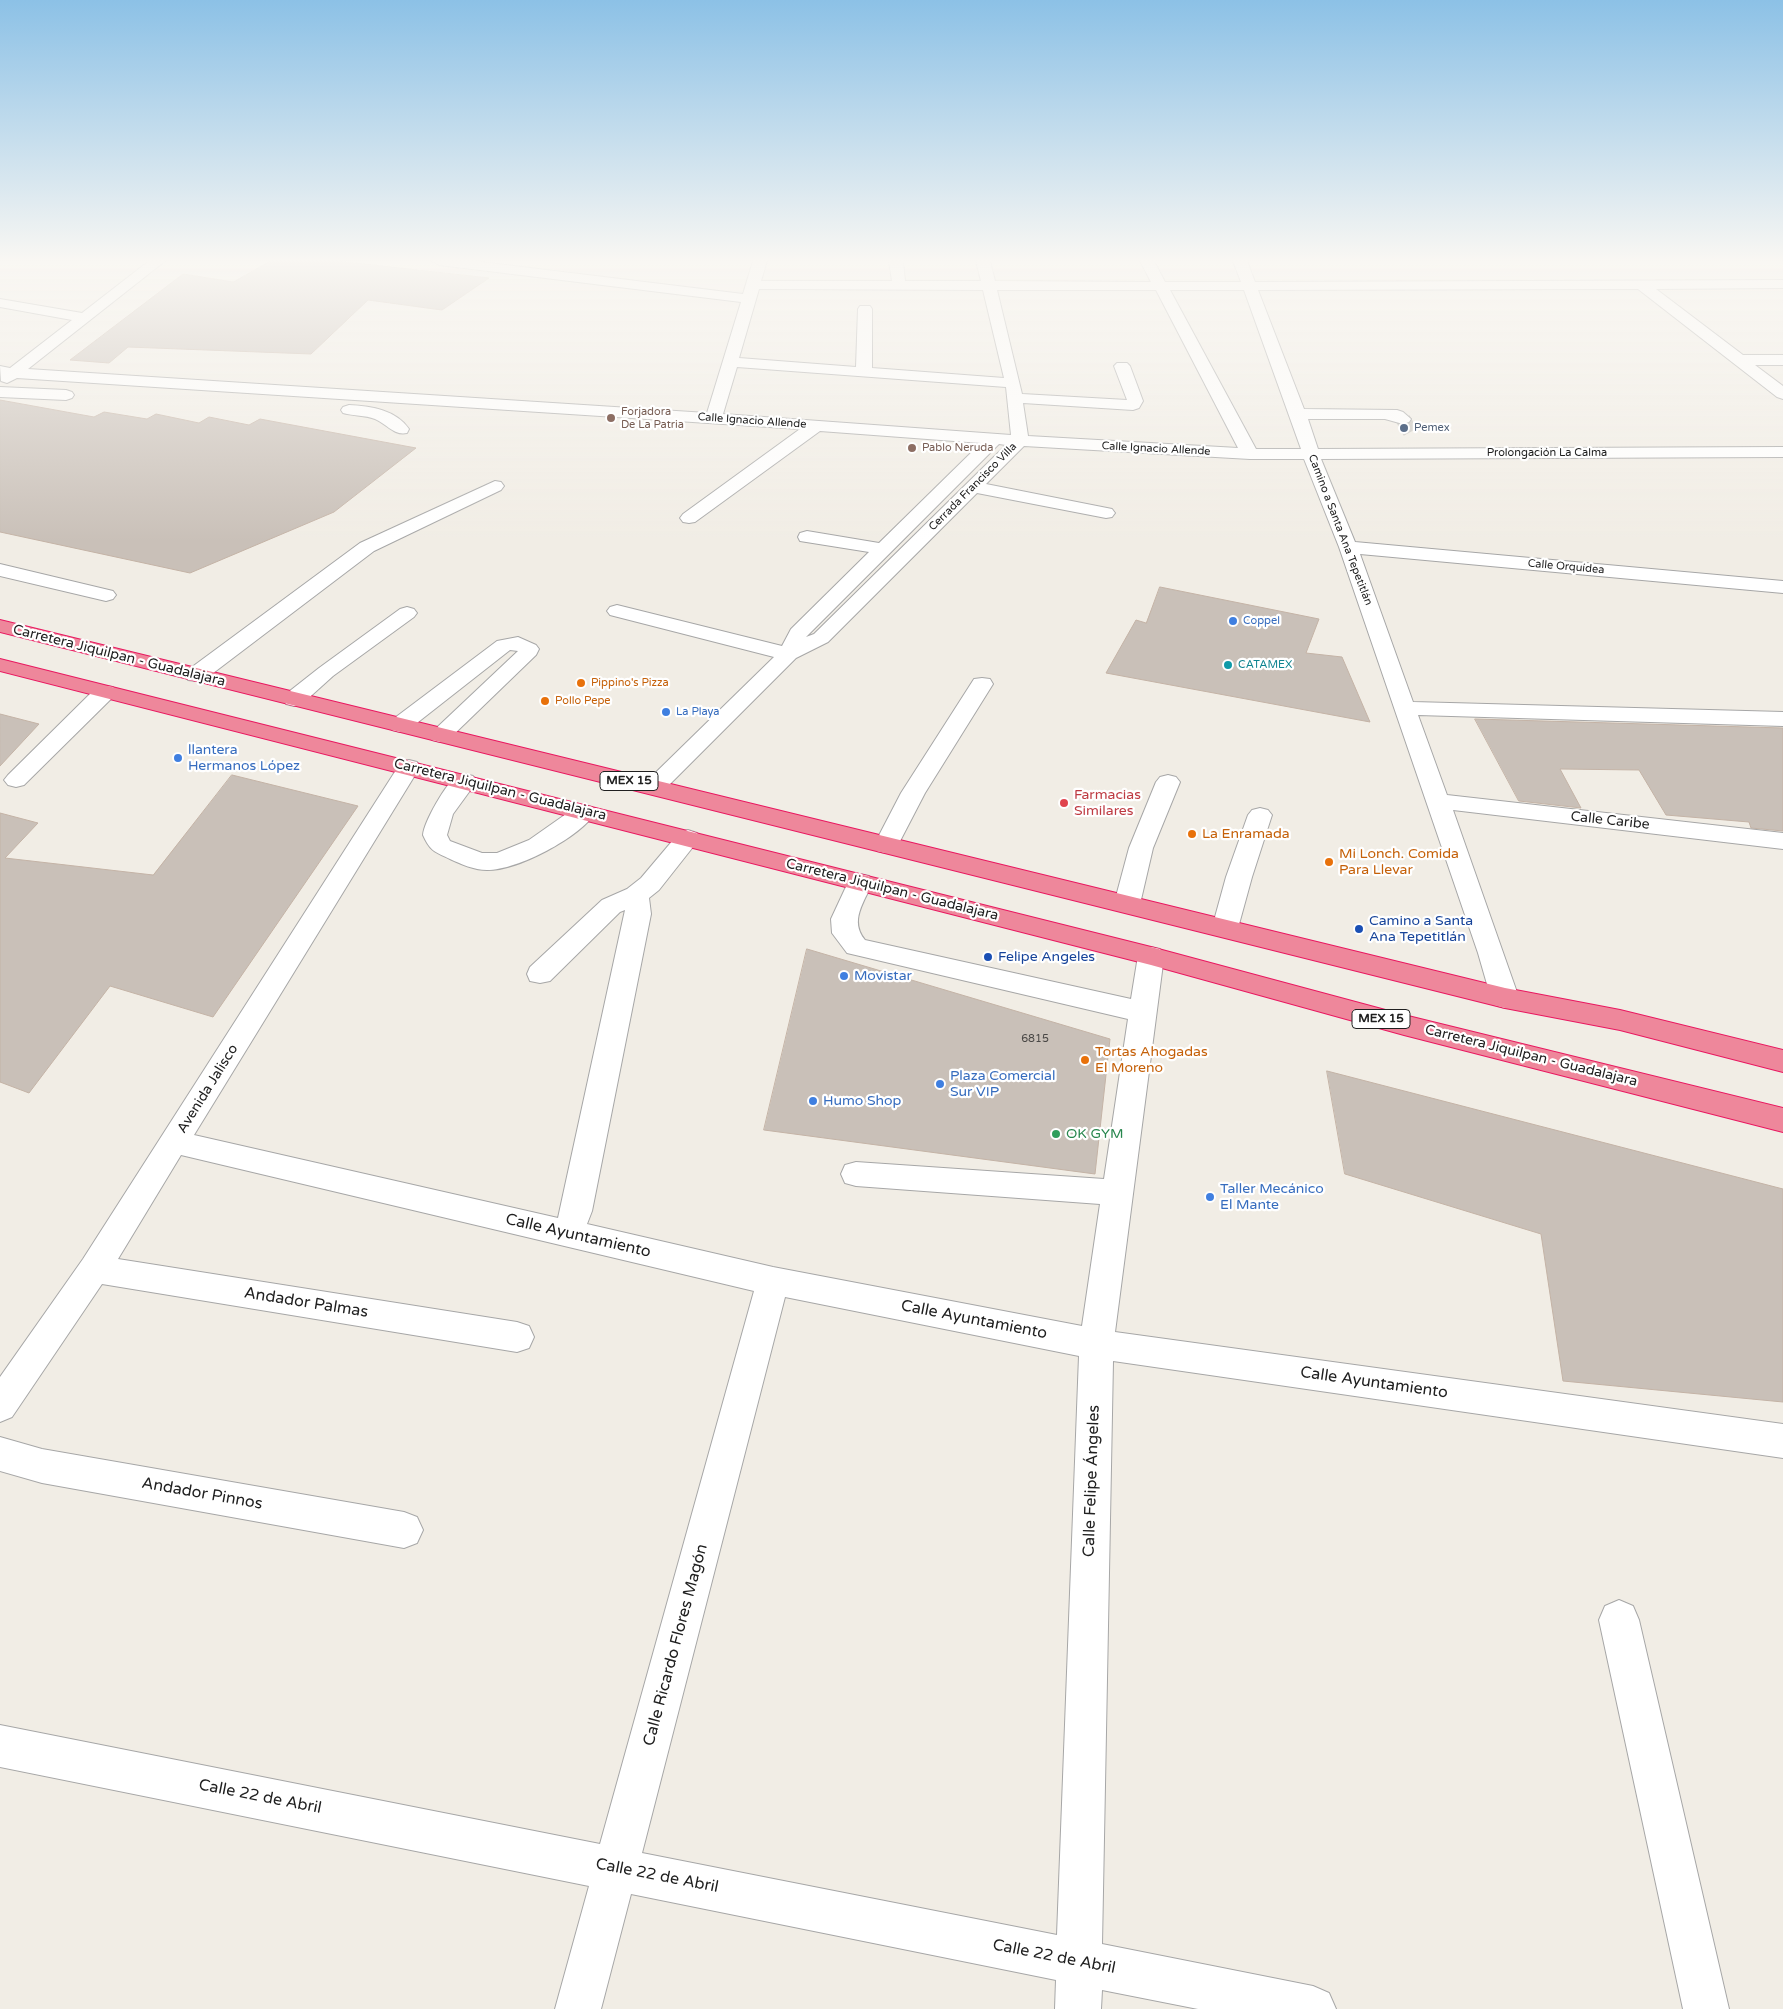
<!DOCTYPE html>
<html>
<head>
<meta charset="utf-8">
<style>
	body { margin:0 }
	canvas { display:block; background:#f1ede5 }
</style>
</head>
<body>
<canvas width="1783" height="2009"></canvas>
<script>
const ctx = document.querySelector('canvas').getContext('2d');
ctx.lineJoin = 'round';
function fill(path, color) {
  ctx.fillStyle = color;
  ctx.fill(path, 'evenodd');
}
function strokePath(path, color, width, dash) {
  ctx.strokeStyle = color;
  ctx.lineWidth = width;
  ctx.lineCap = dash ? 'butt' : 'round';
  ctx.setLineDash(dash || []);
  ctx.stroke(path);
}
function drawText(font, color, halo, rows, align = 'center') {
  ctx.font = font + ' "Varela Round",sans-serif';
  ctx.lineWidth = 4.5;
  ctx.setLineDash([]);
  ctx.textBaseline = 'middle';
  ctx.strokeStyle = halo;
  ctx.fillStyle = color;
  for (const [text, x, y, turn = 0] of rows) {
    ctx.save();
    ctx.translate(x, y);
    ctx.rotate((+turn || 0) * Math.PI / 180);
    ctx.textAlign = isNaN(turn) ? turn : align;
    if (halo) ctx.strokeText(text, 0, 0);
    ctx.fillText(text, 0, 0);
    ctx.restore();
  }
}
const building = new Path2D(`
	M 271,261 L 338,261 L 489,278 L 442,310 L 368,300 L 311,354 L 128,347 L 109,363 L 70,360 L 183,274 L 233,282 Z
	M 0,400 L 94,417 L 104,412 L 147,419 L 156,414 L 199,423 L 209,417 L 249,425 L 260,419 L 416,448 L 334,512 L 190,573 L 0,532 Z
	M 1160,587 L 1319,619 L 1306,653 L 1342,657 L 1370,722 L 1106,673 L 1136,620 L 1146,623 Z
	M 0,714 L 39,724 L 0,766 Z
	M 1475,719 L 1783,728 L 1783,831 L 1751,828 L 1749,822 L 1666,815 L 1639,770 L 1560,769 L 1581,808 L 1519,801 Z
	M 232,775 L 358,806 L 213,1017 L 110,986 L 29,1093 L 0,1082 L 0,813 L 38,823 L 5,858 L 153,875 Z
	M 807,949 L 1110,1039 L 1095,1174 L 764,1130 Z
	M 1327,1071 L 1783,1189 L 1783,1402 L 1563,1381 L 1541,1234 L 1345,1174 Z`);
const minorTunnel = new Path2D(`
	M 1403,419 L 1413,437`);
const minor = new Path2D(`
	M 149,261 L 165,261 L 28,369 L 707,413 L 741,302 L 439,265 L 432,261 L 473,261 L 743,294 L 753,261 L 767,261 L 761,281 L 892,281 L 889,261 L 903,261 L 905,281 L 981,281 L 976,261 L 990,261 L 995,281 L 1151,282 L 1140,261 L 1154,261 L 1165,282 L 1241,282 L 1233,261 L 1247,261 L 1255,282 L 1783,280 L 1783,288 L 1656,289 L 1743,355 L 1783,355 L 1783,365 L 1755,365 L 1783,386 L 1783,399 L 1777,397 L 1638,289 L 1258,290 L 1304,409 L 1397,410 L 1403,412 L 1411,419 L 1409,422 L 1403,424 L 1385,419 L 1308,419 L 1318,449 L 1783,447 L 1783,457 L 1321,459 L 1355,542 L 1783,581 L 1783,593 L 1360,554 L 1413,702 L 1783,712 L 1783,726 L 1418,715 L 1447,795 L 1783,833 L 1783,849 L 1453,810 L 1519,998 L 1515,1005 L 1505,1008 L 1495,1005 L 1491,998 L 1478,953 L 1339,547 L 1304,459 L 1250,459 L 1024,446 L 986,484 L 1112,509 L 1115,513 L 1112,517 L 1106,518 L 977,493 L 828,642 L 796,658 L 662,792 L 654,794 L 646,792 L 642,787 L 646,782 L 774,657 L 610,615 L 607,611 L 610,607 L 617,605 L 782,646 L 791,629 L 869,552 L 800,541 L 798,537 L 800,533 L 807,531 L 879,543 L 981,443 L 820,431 L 695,522 L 689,523 L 683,522 L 680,518 L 683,514 L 800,429 L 17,378 L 7,383 L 1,381 L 0,366 L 10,368 L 72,320 L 0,307 L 0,299 L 82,313 ZM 759,289 L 983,290 L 1004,378 L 872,368 L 872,309 L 870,306 L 860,306 L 858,309 L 856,367 L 739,358 ZM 997,290 L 1156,290 L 1238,448 L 1028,436 L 1023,403 L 1133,410 L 1139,408 L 1143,401 L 1130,366 L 1127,363 L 1117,363 L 1114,366 L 1127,400 L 1022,394 ZM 1170,290 L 1244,290 L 1301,449 L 1256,449 ZM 737,367 L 1006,387 L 1011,435 L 723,414 ZM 999,444 L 1006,445 L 814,634 L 806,637 Z
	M 0,387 L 66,390 L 72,392 L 74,395 L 72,398 L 66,400 L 0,397 Z
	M 349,405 C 371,406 396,410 409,429 L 407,433 C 394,436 387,424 375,419 C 365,415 354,416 343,413 L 341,410 L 343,407 Z
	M 495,481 L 501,482 L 504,486 L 501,490 L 374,551 L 204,680 L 196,681 L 188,680 L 185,675 L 188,670 L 360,543 Z
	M 0,564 L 113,591 L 116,595 L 113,599 L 106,601 L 0,576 Z
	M 407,607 L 414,609 L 417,613 L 414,617 L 333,676 L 302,704 L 294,706 L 286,704 L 283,699 L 286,694 L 319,668 L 400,609 Z
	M 518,637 L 536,645 L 539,649 L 536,655 L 448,740 L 440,742 L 432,740 L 429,735 L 518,651 L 510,650 L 408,730 L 400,732 L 392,730 L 389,725 L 392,720 L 497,641 Z
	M 982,678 L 990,679 L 993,684 L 925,793 L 898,845 L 895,851 L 886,853 L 877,851 L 874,845 L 901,793 L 974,679 Z
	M 105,686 L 113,687 L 116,692 L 113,697 L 24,785 L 16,787 L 8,785 L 4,780 L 8,775 L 97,687 Z
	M 409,760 L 417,762 L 420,767 L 194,1135 L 558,1218 L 625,910 L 620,912 L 550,981 L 540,983 L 530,981 L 527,974 L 530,967 L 602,900 L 627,889 L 641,878 L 679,833 L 688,830 L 697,833 L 700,838 L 659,890 L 649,898 L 651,914 L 592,1211 L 587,1224 L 773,1267 L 1082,1326 L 1100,1204 L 856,1186 L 845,1183 L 841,1174 L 845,1165 L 856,1162 L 1104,1179 L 1128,1019 L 847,953 L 832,933 L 831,919 L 851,876 L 860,874 L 869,876 L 873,882 C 864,902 849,921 865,940 L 1131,999 L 1138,956 L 1142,949 L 1151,947 L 1160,949 L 1164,956 L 1115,1332 L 1783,1424 L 1783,1458 L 1113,1361 L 1102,1944 L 1313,1986 L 1329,1993 L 1336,2009 L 1198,2009 L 1102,1990 L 1101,2009 L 1055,2009 L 1056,1980 L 631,1894 L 601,2009 L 555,2009 L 589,1886 L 0,1767 L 0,1725 L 600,1844 L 754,1291 L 181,1155 L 118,1259 L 517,1322 L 529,1326 L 534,1337 L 529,1348 L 517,1352 L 102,1284 L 12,1417 L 0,1422 L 0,1377 L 83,1259 L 398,767 L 401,762 ZM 785,1297 L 1079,1356 L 1057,1935 L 642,1853 Z
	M 465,774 L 473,776 L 477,781 L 453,814 L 447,835 L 450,841 L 482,853 L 497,853 L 529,840 L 576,807 L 584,805 L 592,807 L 596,812 C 579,838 518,870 487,870 C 474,870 461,864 450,859 C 435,852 430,851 423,835 C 424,822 446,783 457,776 C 459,774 462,775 465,774 Z
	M 1168,775 L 1176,777 L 1180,782 L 1153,848 L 1140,904 L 1136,910 L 1127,913 L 1118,910 L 1114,904 L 1129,848 L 1156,782 L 1160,777 Z
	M 1260,808 L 1268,810 L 1272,815 L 1252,877 L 1238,928 L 1234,934 L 1225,937 L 1216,934 L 1212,928 L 1226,877 L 1248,815 L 1252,810 Z
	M 0,1437 L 42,1449 L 404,1512 L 417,1517 L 423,1530 L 417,1543 L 404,1548 L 42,1483 L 0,1471 Z
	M 1619,1600 L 1633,1606 L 1639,1620 L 1729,2009 L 1683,2009 L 1599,1620 L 1605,1606 Z`);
const highway = new Path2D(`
	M 0,620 L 1505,988 L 1620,1010 L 1783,1050 L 1783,1072 L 1620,1030 L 1505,1008 L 0,632 Z
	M 0,659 L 1151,947 L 1404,1015 L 1783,1108 L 1783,1132 L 1404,1035 L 1151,965 L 0,671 Z`);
const markers = [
	[611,418,5,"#8d6e63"],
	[1404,428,5,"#5c6f8a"],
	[912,448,5,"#8d6e63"],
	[1233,621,5,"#3f7fe0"],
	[1228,665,5,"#0f9aa8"],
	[581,683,5,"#e8710a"],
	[545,701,5,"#e8710a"],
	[666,712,5,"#3f7fe0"],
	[178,758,5,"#3f7fe0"],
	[1064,803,5,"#e0444e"],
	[1192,834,5,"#e8710a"],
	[1329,862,5,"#e8710a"],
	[1359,929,5,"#1a4fb4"],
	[988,957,5,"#1a4fb4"],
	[844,976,5,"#3f7fe0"],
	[1085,1060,5,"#e8710a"],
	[940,1084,5,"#3f7fe0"],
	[813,1101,5,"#3f7fe0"],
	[1056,1134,5,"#2e9e5b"],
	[1210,1197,5,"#3f7fe0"]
];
const farEducationnames = [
	["Forjadora",621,412],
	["De La Patria",621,425],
	["Pablo Neruda",922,448]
];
const farStreetnames = [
	["Calle Ignacio Allende",752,421,4],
	["Calle Ignacio Allende",1156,449,3],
	["Prolongación La Calma",1547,453],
	["Cerrada Francisco Villa",973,487,-45],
	["Camino a Santa Ana Tepetitlán",1340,530,69],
	["Calle Orquídea",1566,567,5]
];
const farServicenames = [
	["Pemex",1414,428]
];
const farShopnames = [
	["Coppel",1243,621],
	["La Playa",676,712]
];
const farCulturenames = [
	["CATAMEX",1238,665]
];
const farFoodnames = [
	["Pippino's Pizza",591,683],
	["Pollo Pepe",555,701]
];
const numberNames = [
	["6815",1035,1039]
];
const shields = [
	[629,781,58],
	[1381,1019,58]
];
const shieldNames = [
	["MEX 15",629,781],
	["MEX 15",1381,1019]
];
const streetNames = [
	["Carretera Jiquilpan - Guadalajara",119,656,14],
	["Carretera Jiquilpan - Guadalajara",500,790,14],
	["Calle Caribe",1610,821,6],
	["Carretera Jiquilpan - Guadalajara",892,890,14],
	["Carretera Jiquilpan - Guadalajara",1531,1056,14],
	["Avenida Jalisco",208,1089,-58]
];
const shopNames = [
	["llantera",188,750],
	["Hermanos López",188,766],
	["Movistar",854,976],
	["Plaza Comercial",950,1076],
	["Sur VIP",950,1092],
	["Humo Shop",823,1101],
	["Taller Mecánico",1220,1189],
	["El Mante",1220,1205]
];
const healthNames = [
	["Farmacias",1074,795],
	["Similares",1074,811]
];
const foodNames = [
	["La Enramada",1202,834],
	["Mi Lonch. Comida",1339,854],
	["Para Llevar",1339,870],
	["Tortas Ahogadas",1095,1052],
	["El Moreno",1095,1068]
];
const transitNames = [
	["Camino a Santa",1369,921],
	["Ana Tepetitlán",1369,937],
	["Felipe Angeles",998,957]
];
const leisureNames = [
	["OK GYM",1066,1134]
];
const nearStreetnames = [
	["Calle Ayuntamiento",578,1236,13],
	["Andador Palmas",306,1303,9],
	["Calle Ayuntamiento",974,1320,11],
	["Calle Ayuntamiento",1374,1383,8],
	["Calle Felipe Ángeles",1092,1481,-88],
	["Andador Pinnos",202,1494,10],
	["Calle Ricardo Flores Magón",676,1645,-75],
	["Calle 22 de Abril",260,1797,11],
	["Calle 22 de Abril",657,1876,11],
	["Calle 22 de Abril",1054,1957,11]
];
fill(building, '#c9c0b8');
strokePath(building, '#c4b3a6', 1);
strokePath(minorTunnel, '#c7c4be', 15, [15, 8]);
strokePath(minor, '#a7a7a7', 2);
strokePath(highway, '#e91860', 2);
fill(minor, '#fff');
fill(highway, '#ee879b');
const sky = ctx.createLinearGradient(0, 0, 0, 542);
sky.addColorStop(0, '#8cc1e6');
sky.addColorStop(0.48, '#f9f7f3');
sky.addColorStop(1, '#f9f7f300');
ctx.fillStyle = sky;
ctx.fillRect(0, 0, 1783, 542);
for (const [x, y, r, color] of markers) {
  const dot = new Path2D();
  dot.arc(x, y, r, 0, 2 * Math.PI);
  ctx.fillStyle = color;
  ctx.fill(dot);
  strokePath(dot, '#fff', 2);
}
drawText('11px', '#785e54', '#fff', farEducationnames, 'left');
drawText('11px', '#202020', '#fff', farStreetnames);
drawText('11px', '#4e5e75', '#fff', farServicenames, 'left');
drawText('11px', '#366cbe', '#fff', farShopnames, 'left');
drawText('11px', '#0d838f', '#fff', farCulturenames, 'left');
drawText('11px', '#c56008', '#fff', farFoodnames, 'left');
drawText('11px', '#4a4846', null, numberNames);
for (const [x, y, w] of shields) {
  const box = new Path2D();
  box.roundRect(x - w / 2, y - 9.5, w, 19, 4);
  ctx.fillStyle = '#fff';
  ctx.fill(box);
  strokePath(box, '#202020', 1);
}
drawText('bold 12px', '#202020', null, shieldNames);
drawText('14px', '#202020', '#fff', streetNames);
drawText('14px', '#366cbe', '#fff', shopNames, 'left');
drawText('14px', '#be3a42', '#fff', healthNames, 'left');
drawText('14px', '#c56008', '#fff', foodNames, 'left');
drawText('14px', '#164399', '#fff', transitNames, 'left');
drawText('14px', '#27864d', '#fff', leisureNames, 'left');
drawText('16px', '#202020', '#fff', nearStreetnames);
</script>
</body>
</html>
